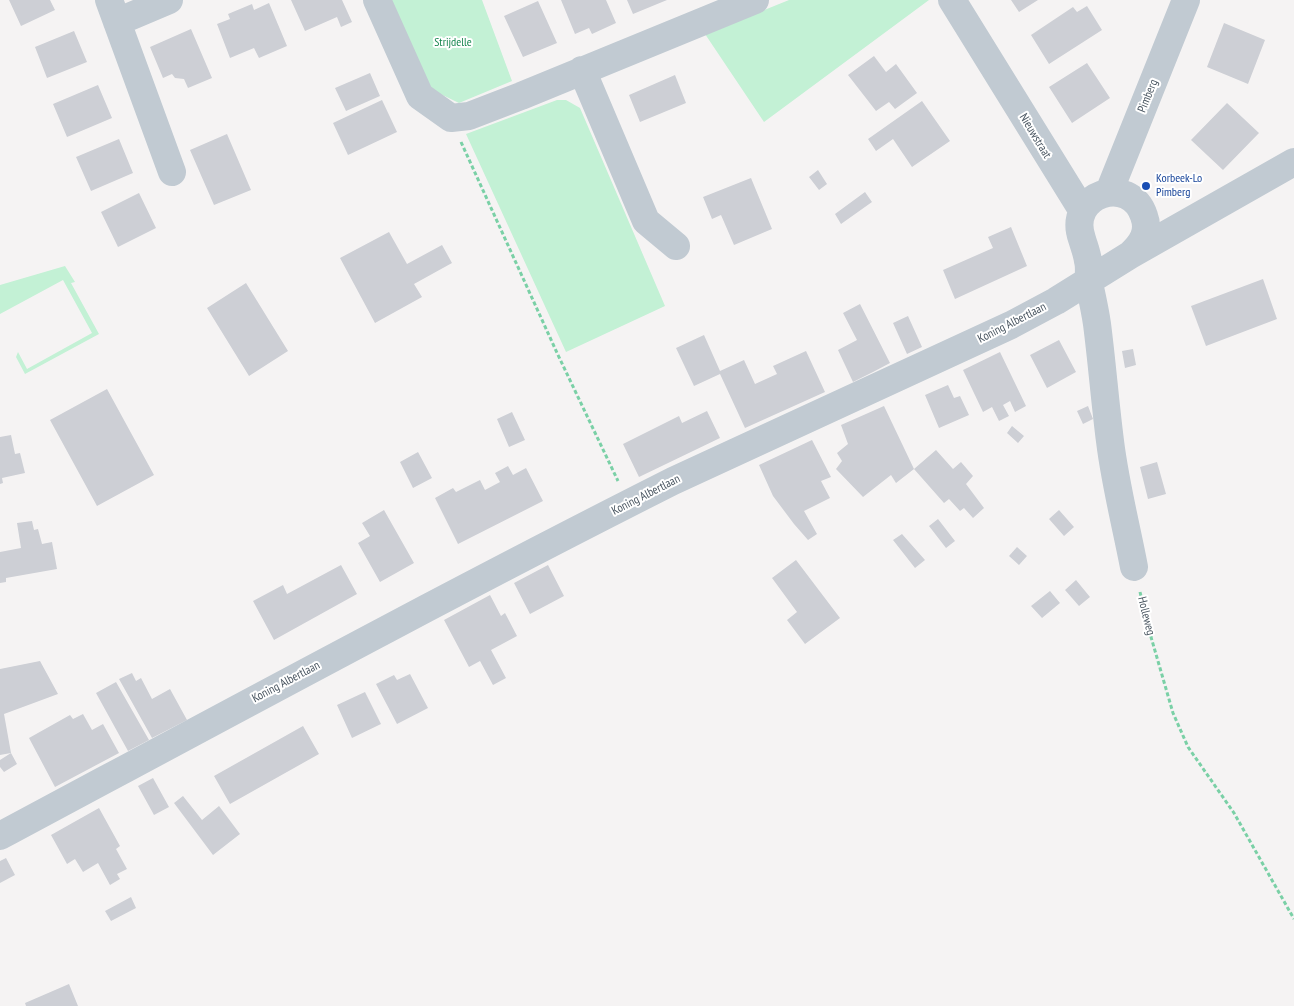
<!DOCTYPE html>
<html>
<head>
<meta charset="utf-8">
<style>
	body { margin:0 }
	canvas { display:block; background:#f5f3f3 }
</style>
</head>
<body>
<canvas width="1294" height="1006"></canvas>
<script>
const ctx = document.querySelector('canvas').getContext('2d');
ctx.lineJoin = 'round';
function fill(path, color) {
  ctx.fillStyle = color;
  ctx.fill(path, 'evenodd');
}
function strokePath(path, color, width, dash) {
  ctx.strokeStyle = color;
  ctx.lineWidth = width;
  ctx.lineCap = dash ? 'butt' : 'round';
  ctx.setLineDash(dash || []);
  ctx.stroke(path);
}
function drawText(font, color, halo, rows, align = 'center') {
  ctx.font = font + ' "PT Sans Narrow",sans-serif';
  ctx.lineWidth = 4;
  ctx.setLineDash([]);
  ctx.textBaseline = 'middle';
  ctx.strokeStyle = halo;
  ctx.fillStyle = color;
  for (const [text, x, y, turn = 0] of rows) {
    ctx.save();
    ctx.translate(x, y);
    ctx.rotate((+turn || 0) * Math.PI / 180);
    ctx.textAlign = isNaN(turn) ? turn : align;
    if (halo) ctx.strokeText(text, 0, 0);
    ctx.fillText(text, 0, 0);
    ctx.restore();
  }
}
const green = new Path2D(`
	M 388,0 L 482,0 L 512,81 L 459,103 L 428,88 Z
	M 789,0 L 929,0 L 764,122 L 705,34 Z
	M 557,100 L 566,100 L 580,108 L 665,306 L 566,352 L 466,134 Z
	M 65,266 L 75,282 L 71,283 L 99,334 L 25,374 L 16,357 L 18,352 L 27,369 L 92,333 L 63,280 L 0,314 L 0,285 Z`);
const building = new Path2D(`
	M 9,0 L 50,0 L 55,10 L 21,26 Z
	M 291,0 L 342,0 L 352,22 L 341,27 L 337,17 L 305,31 Z
	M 561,0 L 606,0 L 616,23 L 592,34 L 589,28 L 575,34 Z
	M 627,0 L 667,0 L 633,14 Z
	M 1011,0 L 1038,0 L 1019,12 Z
	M 538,1 L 557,43 L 523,57 L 504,16 Z
	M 269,3 L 287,46 L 259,58 L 254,48 L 230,58 L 217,24 L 230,19 L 228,14 L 252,4 L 254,10 Z
	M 1087,6 L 1102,30 L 1049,64 L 1031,35 L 1073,7 L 1077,12 Z
	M 1224,23 L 1265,40 L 1248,84 L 1207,67 Z
	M 191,29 L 212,78 L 188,88 L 184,79 L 175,78 L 172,74 L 163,78 L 150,47 Z
	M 74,31 L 87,62 L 47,78 L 35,47 Z
	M 874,56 L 886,72 L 896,64 L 917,93 L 895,109 L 889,102 L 876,111 L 848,75 Z
	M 1087,63 L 1110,98 L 1072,123 L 1049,87 Z
	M 370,73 L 380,96 L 346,111 L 335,88 Z
	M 675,75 L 686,103 L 640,122 L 629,95 Z
	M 98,85 L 112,118 L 67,137 L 53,104 Z
	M 382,100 L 397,132 L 348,155 L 333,123 Z
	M 922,101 L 950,141 L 912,167 L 893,139 L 876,151 L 868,139 Z
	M 1227,103 L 1259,133 L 1223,170 L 1191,140 Z
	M 227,134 L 251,190 L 214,205 L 190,150 Z
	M 119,139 L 133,173 L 91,191 L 76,157 Z
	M 818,170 L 827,184 L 819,190 L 809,177 Z
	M 751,178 L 772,229 L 734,245 L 721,215 L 712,219 L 703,197 Z
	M 865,192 L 872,202 L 841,224 L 835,214 Z
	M 139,193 L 156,228 L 118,247 L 101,212 Z
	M 1011,227 L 1027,266 L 955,299 L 943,270 L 993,248 L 988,237 Z
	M 389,232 L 407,264 L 442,245 L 452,263 L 414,284 L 422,297 L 375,323 L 340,258 Z
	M 1263,279 L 1277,319 L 1206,346 L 1191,306 Z
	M 246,283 L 288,351 L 249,376 L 207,308 Z
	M 860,304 L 890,363 L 873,372 L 869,363 L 873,372 L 853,382 L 838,350 L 857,340 L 843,313 Z
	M 908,316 L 922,347 L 907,354 L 893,323 Z
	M 704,335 L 720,371 L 744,360 L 755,384 L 777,374 L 773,366 L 806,351 L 825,392 L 745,428 L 720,374 L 694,386 L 676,348 Z
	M 1059,340 L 1076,372 L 1047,388 L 1030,355 Z
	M 1133,349 L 1136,365 L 1125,368 L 1122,351 Z
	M 1000,352 L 1026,406 L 1015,412 L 1010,401 L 1003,405 L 1009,416 L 999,421 L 992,407 L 983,412 L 963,370 Z
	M 948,385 L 954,398 L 960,396 L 969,415 L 939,428 L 925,395 Z
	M 107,389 L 154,475 L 97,506 L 50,420 Z
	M 884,406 L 914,469 L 896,483 L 891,475 L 863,497 L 836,469 L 842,461 L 837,453 L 848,444 L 841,425 Z
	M 1088,406 L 1093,419 L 1083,424 L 1077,411 Z
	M 707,411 L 720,438 L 639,477 L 623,444 L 679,416 L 682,423 Z
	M 512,412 L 525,440 L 509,447 L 497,419 Z
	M 1012,426 L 1024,436 L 1018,443 L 1007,433 Z
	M 11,435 L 15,454 L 20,453 L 25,473 L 2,478 L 3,483 L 0,484 L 0,437 Z
	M 812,440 L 831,477 L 821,481 L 830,498 L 804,511 L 817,534 L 808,540 L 794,524 L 773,496 L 759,465 Z
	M 936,450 L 953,469 L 961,462 L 973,476 L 966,484 L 984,508 L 973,518 L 964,508 L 960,511 L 949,499 L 944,503 L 914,469 Z
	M 418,452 L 432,478 L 413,488 L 400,462 Z
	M 1157,462 L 1166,494 L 1148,499 L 1140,467 Z
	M 508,466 L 513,475 L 526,468 L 543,501 L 458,544 L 435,498 L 453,488 L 456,492 L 480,480 L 485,490 L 500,482 L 495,473 Z
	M 384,510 L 414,563 L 380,582 L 358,543 L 370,536 L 362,523 Z
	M 1059,510 L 1074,527 L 1064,536 L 1049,519 Z
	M 938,519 L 955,541 L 946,548 L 929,526 Z
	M 32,521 L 34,530 L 38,529 L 42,544 L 52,542 L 57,569 L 6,578 L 6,582 L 0,583 L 0,552 L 21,548 L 17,523 Z
	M 902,534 L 925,560 L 915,568 L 893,540 Z
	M 1017,547 L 1027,556 L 1019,565 L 1009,556 Z
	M 796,560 L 840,618 L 805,644 L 787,620 L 797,612 L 772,578 Z
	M 341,565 L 357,594 L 274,640 L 253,601 L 283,585 L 287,594 Z
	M 548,565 L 564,596 L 530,614 L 514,583 Z
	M 1076,580 L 1090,597 L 1079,606 L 1065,590 Z
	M 1050,591 L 1060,603 L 1042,618 L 1031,606 Z
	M 490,595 L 501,616 L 505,613 L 517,636 L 491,650 L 506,678 L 493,685 L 480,661 L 469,667 L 444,620 Z
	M 40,661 L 58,694 L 4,714 L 11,753 L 0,755 L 0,669 Z
	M 132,673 L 136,681 L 141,678 L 152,699 L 170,689 L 187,720 L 152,738 L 119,679 Z
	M 410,674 L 428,708 L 397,724 L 376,684 L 394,675 L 397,680 Z
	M 116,682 L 149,740 L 128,751 L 96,693 Z
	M 365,692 L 381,724 L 352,738 L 337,705 Z
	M 83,714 L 92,730 L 103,724 L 119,753 L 55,787 L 29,738 L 70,715 L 73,719 Z
	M 303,726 L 319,754 L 230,804 L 214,776 Z
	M 11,753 L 17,764 L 4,772 L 0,767 L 0,760 Z
	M 153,778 L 169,807 L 154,815 L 138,786 Z
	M 183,796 L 202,820 L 219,806 L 240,834 L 213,855 L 174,803 Z
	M 99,808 L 120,846 L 116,849 L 127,869 L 117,874 L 120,879 L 110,885 L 98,863 L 83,872 L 75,859 L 67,864 L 51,835 Z
	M 6,858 L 15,875 L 0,883 L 0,861 Z
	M 131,897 L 136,908 L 111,921 L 105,911 Z
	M 69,984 L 78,1006 L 26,1006 L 25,1003 Z`);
const path = new Path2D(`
	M 461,142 L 558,355 L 618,481
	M 1140,592 L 1151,637 L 1173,713 L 1188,747 L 1234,813 L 1294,919`);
const minor = new Path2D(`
	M 109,0 L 172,172
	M 377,0 L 420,96 L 451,118 L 469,116 L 521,96 L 755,0
	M 952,0 L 1082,210
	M 117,22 L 169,0
	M 582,70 L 646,221 L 676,246
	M 1109,192 L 1186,0
	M 1130,255 C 1142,244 1150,232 1144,216 C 1130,173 1066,194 1082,239 C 1084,246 1087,253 1088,261 C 1090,268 1088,276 1089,283 C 1092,297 1095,310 1097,324 C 1102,363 1105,402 1110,441 C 1115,483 1126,525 1134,567
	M 0,836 C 224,716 447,595 673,481 L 1011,325 L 1056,301 L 1130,255 L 1294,162`);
const markers = [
	[1146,186,5,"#1a4fb4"]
];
const parkNames = [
	["Strijdelle",453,43]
];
const streetNames = [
	["Pimberg",1148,96,-68],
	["Nieuwstraat",1035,136,59],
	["Koning Albertlaan",1012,323,-27],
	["Koning Albertlaan",646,495,-27],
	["Holleweg",1146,616,76],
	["Koning Albertlaan",286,682,-28]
];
const transitNames = [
	["Korbeek-Lo",1156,179],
	["Pimberg",1156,193]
];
fill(green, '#c3f1d5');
fill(building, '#cdcfd5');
strokePath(path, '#7ad0a6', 3, [4, 2.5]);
strokePath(minor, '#c1cad2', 28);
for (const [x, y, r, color] of markers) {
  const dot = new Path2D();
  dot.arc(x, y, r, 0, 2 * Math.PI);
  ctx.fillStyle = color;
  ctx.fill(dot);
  strokePath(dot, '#fff', 2);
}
drawText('12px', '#17864f', '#fff', parkNames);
drawText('12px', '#4a5661', '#fff', streetNames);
drawText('12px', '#164399', '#fff', transitNames, 'left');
</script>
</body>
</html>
